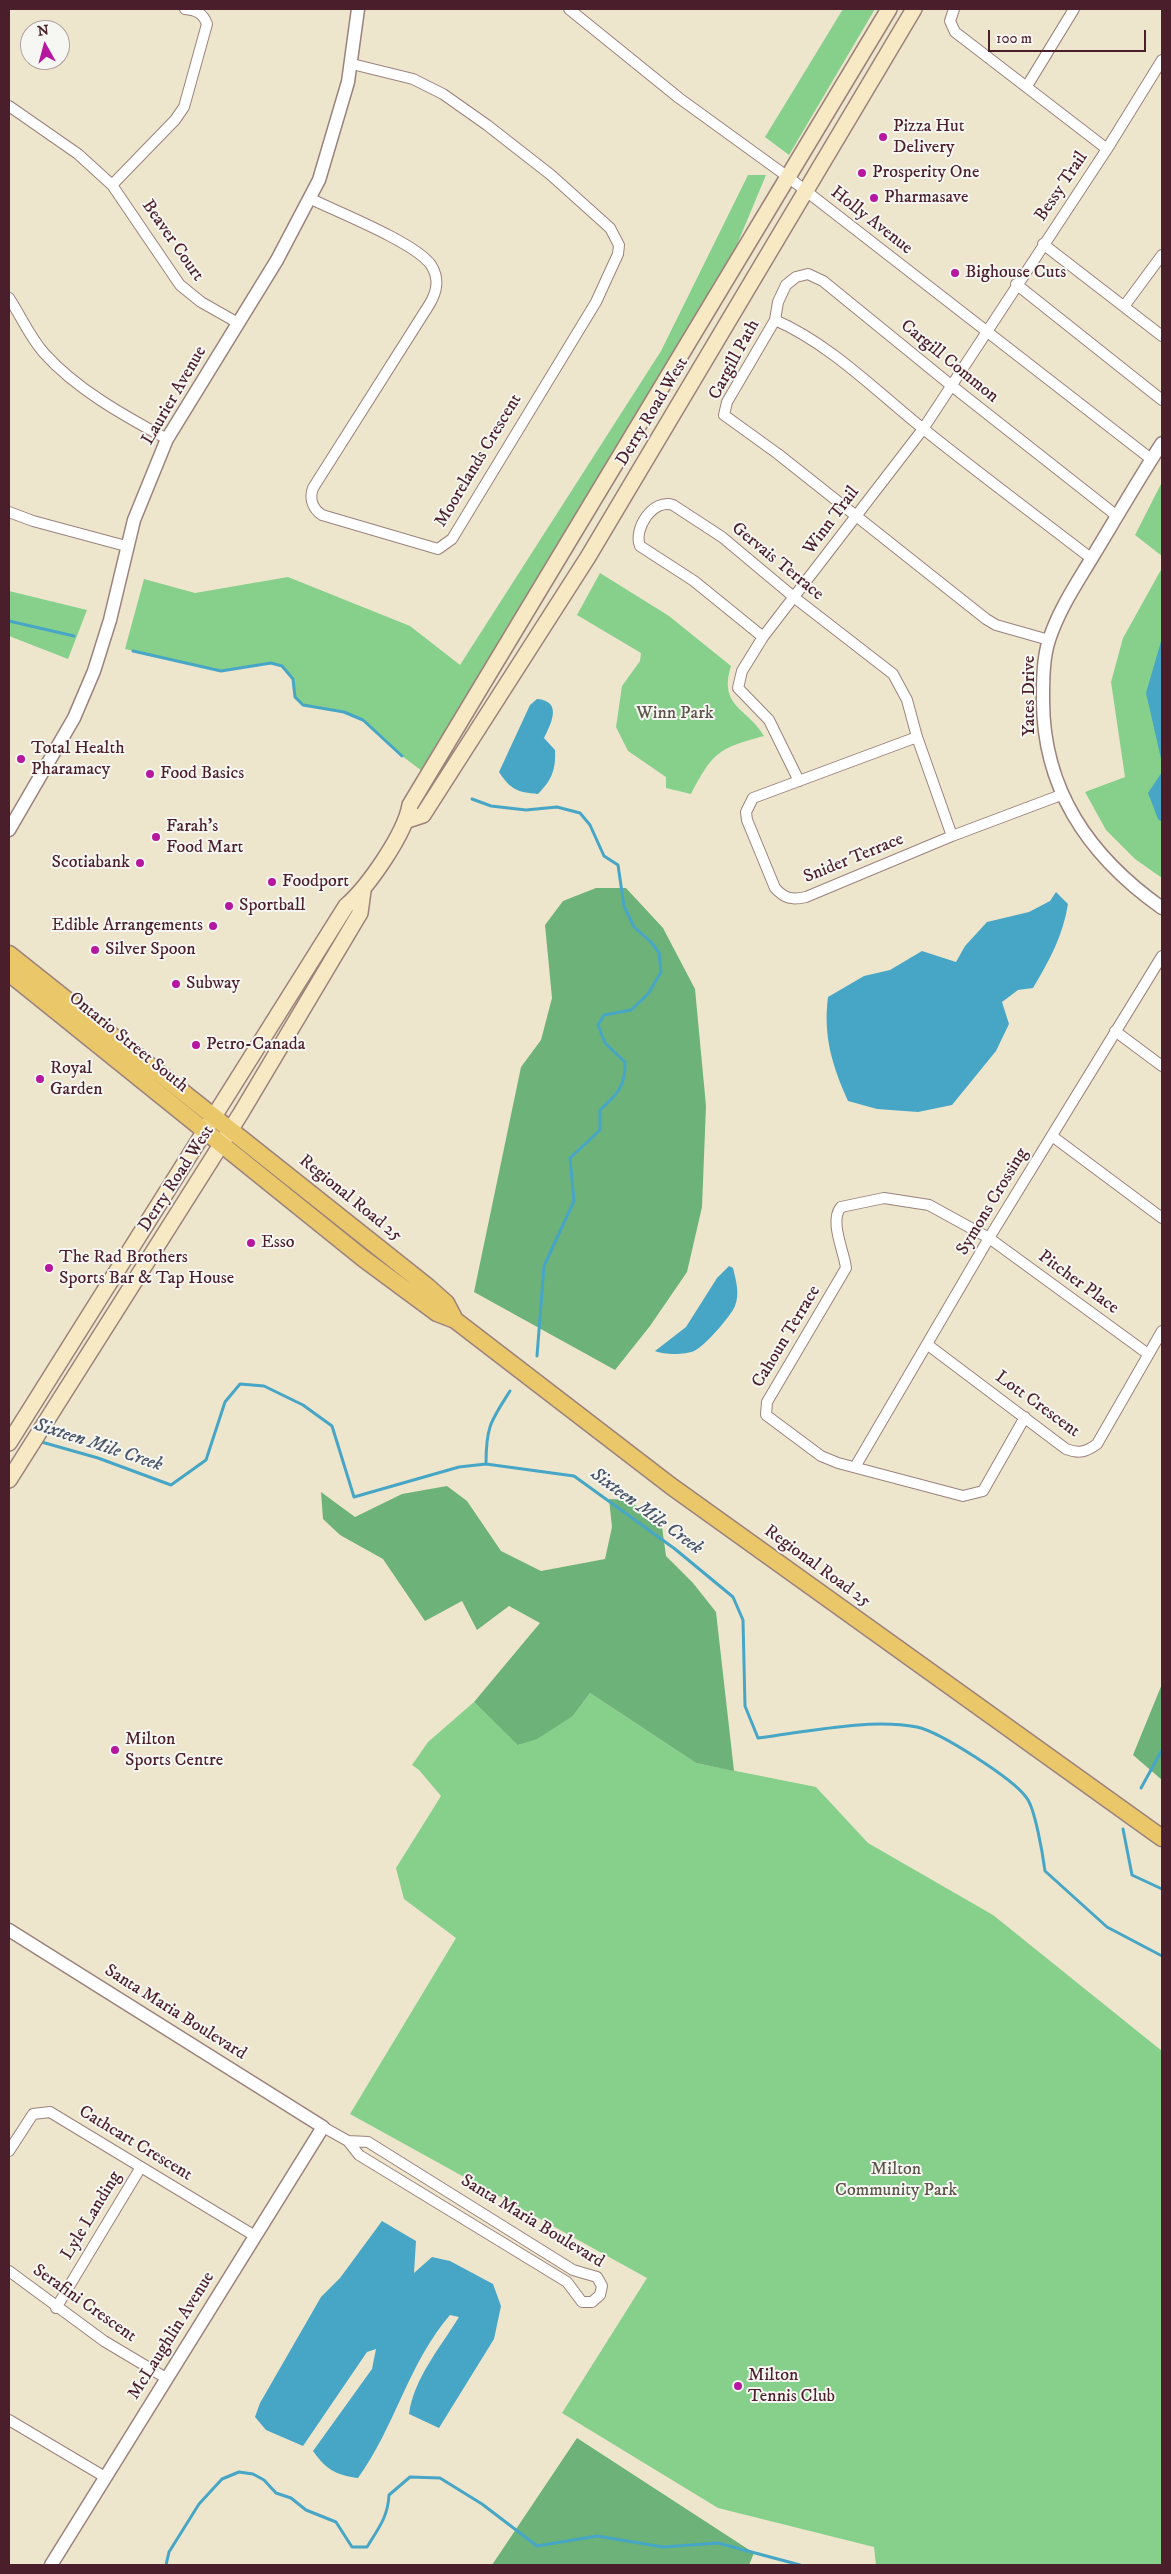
<!DOCTYPE html>
<html>
<head>
<meta charset="utf-8">
<style>
	body { margin:0 }
	#map { position:relative; width:1171px; height:2574px; overflow:hidden; background:#ede6cd; font-family:"IM FELL DW Pica",serif }
	canvas { display:block }
	.frame { position:absolute; inset:0; border:10px solid #4a1f2b; pointer-events:none }
	.north { position:absolute; left:20px; top:20px; width:50px; height:50px; box-sizing:border-box; background:#f6f6f2; border:1px solid #b1a0a2; border-radius:50%; rotate:353deg; font-size:14px; font-weight:700; line-height:20px; text-align:center; color:#4a1f2b }
	.north::after { content:''; display:block; margin:auto; width:18px; height:22px; background:#b5179e; clip-path:polygon(50% 0,100% 100%,50% 72%,0 100%) }
	.scale { position:absolute; left:988px; top:30px; width:158px; height:22px; box-sizing:border-box; border:2px solid #4a1f2b; border-top:0; padding-left:6px; font-size:15px; line-height:18px; white-space:nowrap; color:#4a1f2b; -webkit-text-stroke:4px #f6f6f2; paint-order:stroke }
</style>
</head>
<body>
<div id="map">
<canvas width="1171" height="2574"></canvas>
<div class="frame"></div>
<div class="north">N</div>
<div class="scale">100 m</div>
</div>
<script>
const ctx = document.querySelector('canvas').getContext('2d');
ctx.lineJoin = 'round';
function fill(path, color) {
  ctx.fillStyle = color;
  ctx.fill(path, 'evenodd');
}
function strokePath(path, color, width, dash) {
  ctx.strokeStyle = color;
  ctx.lineWidth = width;
  ctx.lineCap = dash ? 'butt' : 'round';
  ctx.setLineDash(dash || []);
  ctx.stroke(path);
}
function drawText(font, color, halo, rows, align = 'center') {
  ctx.font = font + ' "IM FELL DW Pica",serif';
  ctx.lineWidth = 4;
  ctx.setLineDash([]);
  ctx.textBaseline = 'middle';
  ctx.strokeStyle = halo;
  ctx.fillStyle = color;
  for (const [text, x, y, turn = 0] of rows) {
    ctx.save();
    ctx.translate(x, y);
    ctx.rotate((+turn || 0) * Math.PI / 180);
    ctx.textAlign = isNaN(turn) ? turn : align;
    if (halo) ctx.strokeText(text, 0, 0);
    ctx.fillText(text, 0, 0);
    ctx.restore();
  }
}
const green = new Path2D(`
	M 843,9 L 875,9 L 789,155 L 765,137 Z
	M 748,175 L 766,175 L 696,343 L 430,777 L 402,756 L 363,720 L 344,712 L 303,705 L 295,697 L 293,679 L 282,666 L 271,663 L 221,671 L 125,649 L 144,579 L 195,593 L 288,577 L 410,626 L 460,665 L 661,351 Z
	M 1162,482 L 1162,556 L 1135,535 Z
	M 1162,568 L 1162,878 L 1135,859 L 1106,830 L 1085,792 L 1125,777 L 1111,682 L 1123,638 Z
	M 600,573 L 669,616 L 731,666 C 718,707 748,708 764,736 C 719,748 713,752 691,794 L 666,788 L 666,777 L 628,751 L 616,727 L 622,686 L 640,661 L 641,653 L 577,615 Z
	M 9,591 L 87,610 L 68,659 L 9,636 Z
	M 590,1693 L 696,1763 L 816,1787 L 868,1843 L 993,1915 L 1162,2051 L 1162,2565 L 876,2565 L 874,2547 L 718,2508 L 562,2413 L 647,2278 L 350,2114 L 456,1938 L 404,1899 L 396,1868 L 441,1796 L 419,1770 L 412,1765 L 428,1742 L 474,1702 L 519,1745 L 573,1716 Z`);
const forest = new Path2D(`
	M 596,888 L 626,888 L 663,928 L 695,989 L 706,1106 L 702,1207 L 687,1272 L 650,1326 L 615,1370 L 474,1292 L 521,1067 L 541,1040 L 552,998 L 545,925 L 563,901 Z
	M 447,1486 L 467,1501 L 501,1551 L 541,1571 L 605,1559 L 612,1527 L 609,1499 L 629,1500 L 662,1527 L 666,1556 L 693,1583 L 716,1612 L 734,1771 L 696,1763 L 590,1693 L 573,1716 L 537,1739 L 518,1745 L 474,1702 L 540,1623 L 509,1606 L 477,1630 L 462,1601 L 425,1621 L 383,1559 L 340,1535 L 323,1519 L 321,1492 L 355,1517 L 402,1494 Z
	M 1162,1684 L 1162,1780 L 1133,1755 Z
	M 577,2438 L 754,2553 L 749,2565 L 492,2565 Z`);
const water = new Path2D(`
	M 1162,638 L 1162,763 L 1146,693 Z
	M 537,699 C 563,701 551,724 544,738 L 555,750 C 556,769 552,780 538,794 C 517,792 511,790 499,772 L 530,705 Z
	M 1162,772 L 1162,822 L 1158,819 L 1148,793 Z
	M 1056,892 L 1068,904 C 1063,936 1049,961 1033,988 L 1018,990 L 1002,1002 L 1009,1024 L 996,1051 L 952,1105 L 918,1112 L 877,1109 L 848,1101 C 832,1065 823,1036 828,997 L 864,976 L 890,970 L 922,951 L 956,962 L 965,946 L 987,922 L 1029,912 L 1050,901 Z
	M 729,1266 L 733,1268 C 736,1281 740,1293 735,1306 C 731,1316 704,1347 694,1351 C 685,1355 664,1355 655,1351 L 686,1327 L 717,1278 Z
	M 382,2221 L 416,2241 L 414,2273 L 432,2257 L 450,2261 L 493,2284 L 501,2306 L 494,2339 L 439,2428 L 409,2414 C 414,2378 440,2348 459,2317 L 450,2315 C 409,2362 395,2427 358,2478 C 335,2475 326,2469 313,2451 L 372,2369 L 376,2349 L 367,2352 L 303,2446 L 266,2430 L 255,2417 L 260,2403 L 321,2297 L 340,2278 Z`);
const stream = new Path2D(`
	M 9,621 L 74,636
	M 133,651 L 221,671 L 271,663 L 282,666 L 293,679 L 295,697 L 303,705 L 344,712 L 363,720 L 402,756
	M 472,799 L 491,806 L 526,810 L 557,807 L 580,813 L 590,825 L 604,856 L 618,865 L 624,906 L 634,927 L 651,942 L 659,953 L 661,972 L 648,994 L 631,1010 L 604,1015 L 598,1025 L 605,1043 L 625,1062 C 626,1085 617,1095 600,1110 L 600,1130 L 570,1158 L 574,1201 L 544,1266 L 537,1356
	M 38,1441 L 98,1458 L 171,1485 L 206,1460 L 225,1402 L 240,1384 L 264,1386 L 303,1405 L 332,1426 L 354,1497 L 459,1467 L 486,1464 L 574,1476 L 675,1549 L 733,1597 L 743,1620 L 745,1706 L 758,1738 C 806,1732 869,1718 917,1727 C 940,1732 1012,1778 1026,1797 C 1035,1807 1043,1856 1045,1871 L 1107,1927 L 1162,1956
	M 486,1464 C 486,1426 491,1421 510,1391
	M 1141,1788 L 1162,1750
	M 1123,1829 L 1132,1875 L 1162,1889
	M 166,2565 L 169,2552 L 199,2504 L 222,2479 L 239,2472 L 253,2474 L 264,2480 L 276,2493 L 291,2498 L 306,2510 L 336,2522 L 352,2547 L 367,2547 C 378,2529 388,2517 389,2495 L 410,2477 L 440,2478 L 482,2504 L 537,2546 L 597,2536 L 663,2547 L 718,2543 L 800,2565`);
const minor = new Path2D(`
	M 569,9 L 679,98 L 788,177 L 1151,459
	M 954,9 L 950,21 L 955,32 L 1107,149
	M 1027,86 L 1074,9
	M 9,106 L 78,154 L 112,185 L 180,285 L 201,302 L 238,323
	M 112,185 L 175,120 L 184,107 L 207,24 C 203,13 196,10 185,9
	M 311,199 C 338,212 416,243 431,265 C 440,279 437,292 429,305 L 313,488 C 309,499 313,509 322,515 L 438,549 L 452,539 L 579,330 L 596,302 L 618,254 L 619,245 L 610,228 L 551,175 L 487,125 L 443,94 L 413,79 L 352,64
	M 1043,244 L 1162,336
	M 1016,284 L 1162,400
	M 9,298 C 21,316 29,336 44,353 C 77,390 125,416 167,439
	M 1125,305 L 1162,255
	M 775,320 C 830,344 875,390 921,427 C 977,472 1035,515 1092,559
	M 9,512 L 33,521 L 126,546
	M 763,637 L 694,581 L 640,546 C 633,529 653,498 673,505 L 722,537 L 795,598 L 893,674 L 907,700 L 917,737 L 952,836
	M 1049,640 L 996,625 L 986,619 L 778,454 L 724,415 L 727,402 L 775,320 L 778,302 L 786,285 L 796,277 L 808,274 L 823,281 L 952,386 L 1117,516
	M 917,737 L 753,798 L 746,812 L 747,820 L 775,888 C 785,899 792,900 806,897 L 952,836 L 1061,795
	M 799,781 L 769,720 L 738,688 L 742,671 L 763,637 L 923,429 L 1107,149 L 1162,60
	M 1115,1031 L 1162,1066
	M 1052,1136 L 1162,1218
	M 928,1345 L 1066,1449 C 1079,1454 1086,1452 1097,1444 L 1162,1331
	M 1025,1417 L 983,1491 L 963,1496 L 838,1463 L 821,1456 L 766,1415 L 767,1402 L 846,1268 C 844,1251 829,1221 841,1207 L 884,1198 L 929,1205 L 989,1238 L 1148,1354
	M 855,1467 L 989,1238 L 1162,956
	M 323,2127 L 348,2141
	M 348,2141 L 368,2142 L 573,2270 L 597,2277 L 602,2286 L 600,2295 L 592,2302 L 582,2302 L 567,2282 L 359,2155 Z
	M 9,2151 L 33,2114 L 50,2112 L 255,2236
	M 9,2271 L 104,2341 L 166,2378
	M 56,2308 L 141,2167
	M 9,2420 L 105,2477`);
const tertiary = new Path2D(`
	M 1162,443 C 1138,480 1116,518 1093,556 C 1077,583 1059,609 1049,640 C 1043,658 1043,681 1043,700 C 1043,791 1090,857 1162,908
	M 9,830 L 74,718 L 94,671 L 110,620 L 134,520 L 167,439 L 277,260 L 319,180 L 348,82 L 358,9
	M 9,1930 L 323,2127 L 51,2565`);
const secondary = new Path2D(`
	M 408,820 L 423,815 L 588,557 L 914,9
	M 9,1443 L 346,906 C 368,887 405,834 410,805 L 889,9
	M 9,1480 L 241,1113 L 360,913 L 363,891`);
const primary = new Path2D(`
	M 9,954 L 428,1287 L 446,1303 L 455,1320
	M 9,973 L 364,1259 L 437,1313 L 455,1320 L 671,1486 L 1162,1838`);
const markers = [
	[883,137,5,"#b5179e"],
	[862,173,5,"#b5179e"],
	[874,198,5,"#b5179e"],
	[955,273,5,"#b5179e"],
	[21,759,5,"#b5179e"],
	[150,774,5,"#b5179e"],
	[156,837,5,"#b5179e"],
	[140,863,5,"#b5179e"],
	[272,882,5,"#b5179e"],
	[229,906,5,"#b5179e"],
	[213,926,5,"#b5179e"],
	[95,950,5,"#b5179e"],
	[176,984,5,"#b5179e"],
	[196,1045,5,"#b5179e"],
	[40,1079,5,"#b5179e"],
	[251,1243,5,"#b5179e"],
	[49,1268,5,"#b5179e"],
	[115,1750,5,"#b5179e"],
	[738,2386,5,"#b5179e"]
];
const poiNames = [
	["Pizza Hut",893,127],
	["Delivery",893,148],
	["Prosperity One",872,173],
	["Pharmasave",884,198],
	["Bighouse Cuts",965,273],
	["Total Health",31,749],
	["Pharamacy",31,770],
	["Food Basics",160,774],
	["Farah's",166,827],
	["Food Mart",166,848],
	["Scotiabank",130,863,"right"],
	["Foodport",282,882],
	["Sportball",239,906],
	["Edible Arrangements",203,926,"right"],
	["Silver Spoon",105,950],
	["Subway",186,984],
	["Petro-Canada",206,1045],
	["Royal",50,1069],
	["Garden",50,1090],
	["Esso",261,1243],
	["The Rad Brothers",59,1258],
	["Sports Bar & Tap House",59,1279],
	["Milton",125,1740],
	["Sports Centre",125,1761],
	["Milton",748,2376],
	["Tennis Club",748,2397]
];
const streetNames = [
	["Bessy Trail",1062,187,-56],
	["Holly Avenue",871,221,38],
	["Beaver Court",172,241,55],
	["Cargill Path",735,360,-62],
	["Cargill Common",949,362,39],
	["Laurier Avenue",175,396,-60],
	["Derry Road West",653,412,-59],
	["Moorelands Crescent",479,461,-59],
	["Winn Trail",832,521,-53],
	["Gervais Terrace",777,562,39],
	["Yates Drive",1030,696,-90],
	["Snider Terrace",854,859,-22],
	["Ontario Street South",128,1043,39],
	["Derry Road West",177,1179,-57],
	["Regional Road 25",350,1199,39],
	["Symons Crossing",993,1202,-59],
	["Pitcher Place",1078,1283,36],
	["Cahoun Terrace",787,1337,-59],
	["Lott Crescent",1037,1405,36],
	["Regional Road 25",817,1567,36],
	["Santa Maria Boulevard",175,2013,32],
	["Cathcart Crescent",135,2144,31],
	["Lyle Landing",92,2216,-59],
	["Santa Maria Boulevard",532,2222,31],
	["Serafini Crescent",84,2304,35],
	["McLaughlin Avenue",172,2336,-58]
];
const parkNames = [
	["Winn Park",675,714],
	["Milton",896,2170],
	["Community Park",896,2191]
];
const waterNames = [
	["Sixteen Mile Creek",98,1446,18],
	["Sixteen Mile Creek",646,1512,36]
];
fill(green, '#87d08c');
fill(forest, '#6db278');
fill(water, '#47a6c6');
strokePath(stream, '#47a6c6', 3);
strokePath(minor, '#9c827c', 12);
strokePath(tertiary, '#9c827c', 15);
strokePath(secondary, '#9c827c', 18);
strokePath(primary, '#9c827c', 19);
strokePath(minor, '#fff', 10);
strokePath(tertiary, '#fff', 12);
strokePath(secondary, '#f7e9c3', 15);
strokePath(primary, '#eac769', 16);
for (const [x, y, r, color] of markers) {
  const dot = new Path2D();
  dot.arc(x, y, r, 0, 2 * Math.PI);
  ctx.fillStyle = color;
  ctx.fill(dot);
  strokePath(dot, '#f6f6f2', 2);
}
drawText('18px', '#4a1f2b', '#f6f6f2', poiNames, 'left');
drawText('18px', '#4a1f2b', '#f6f6f2', streetNames);
drawText('18px', '#5c5448', '#f6f6f2', parkNames);
drawText('italic 19px', '#495569', '#f6f6f2', waterNames);
</script>
</body>
</html>
